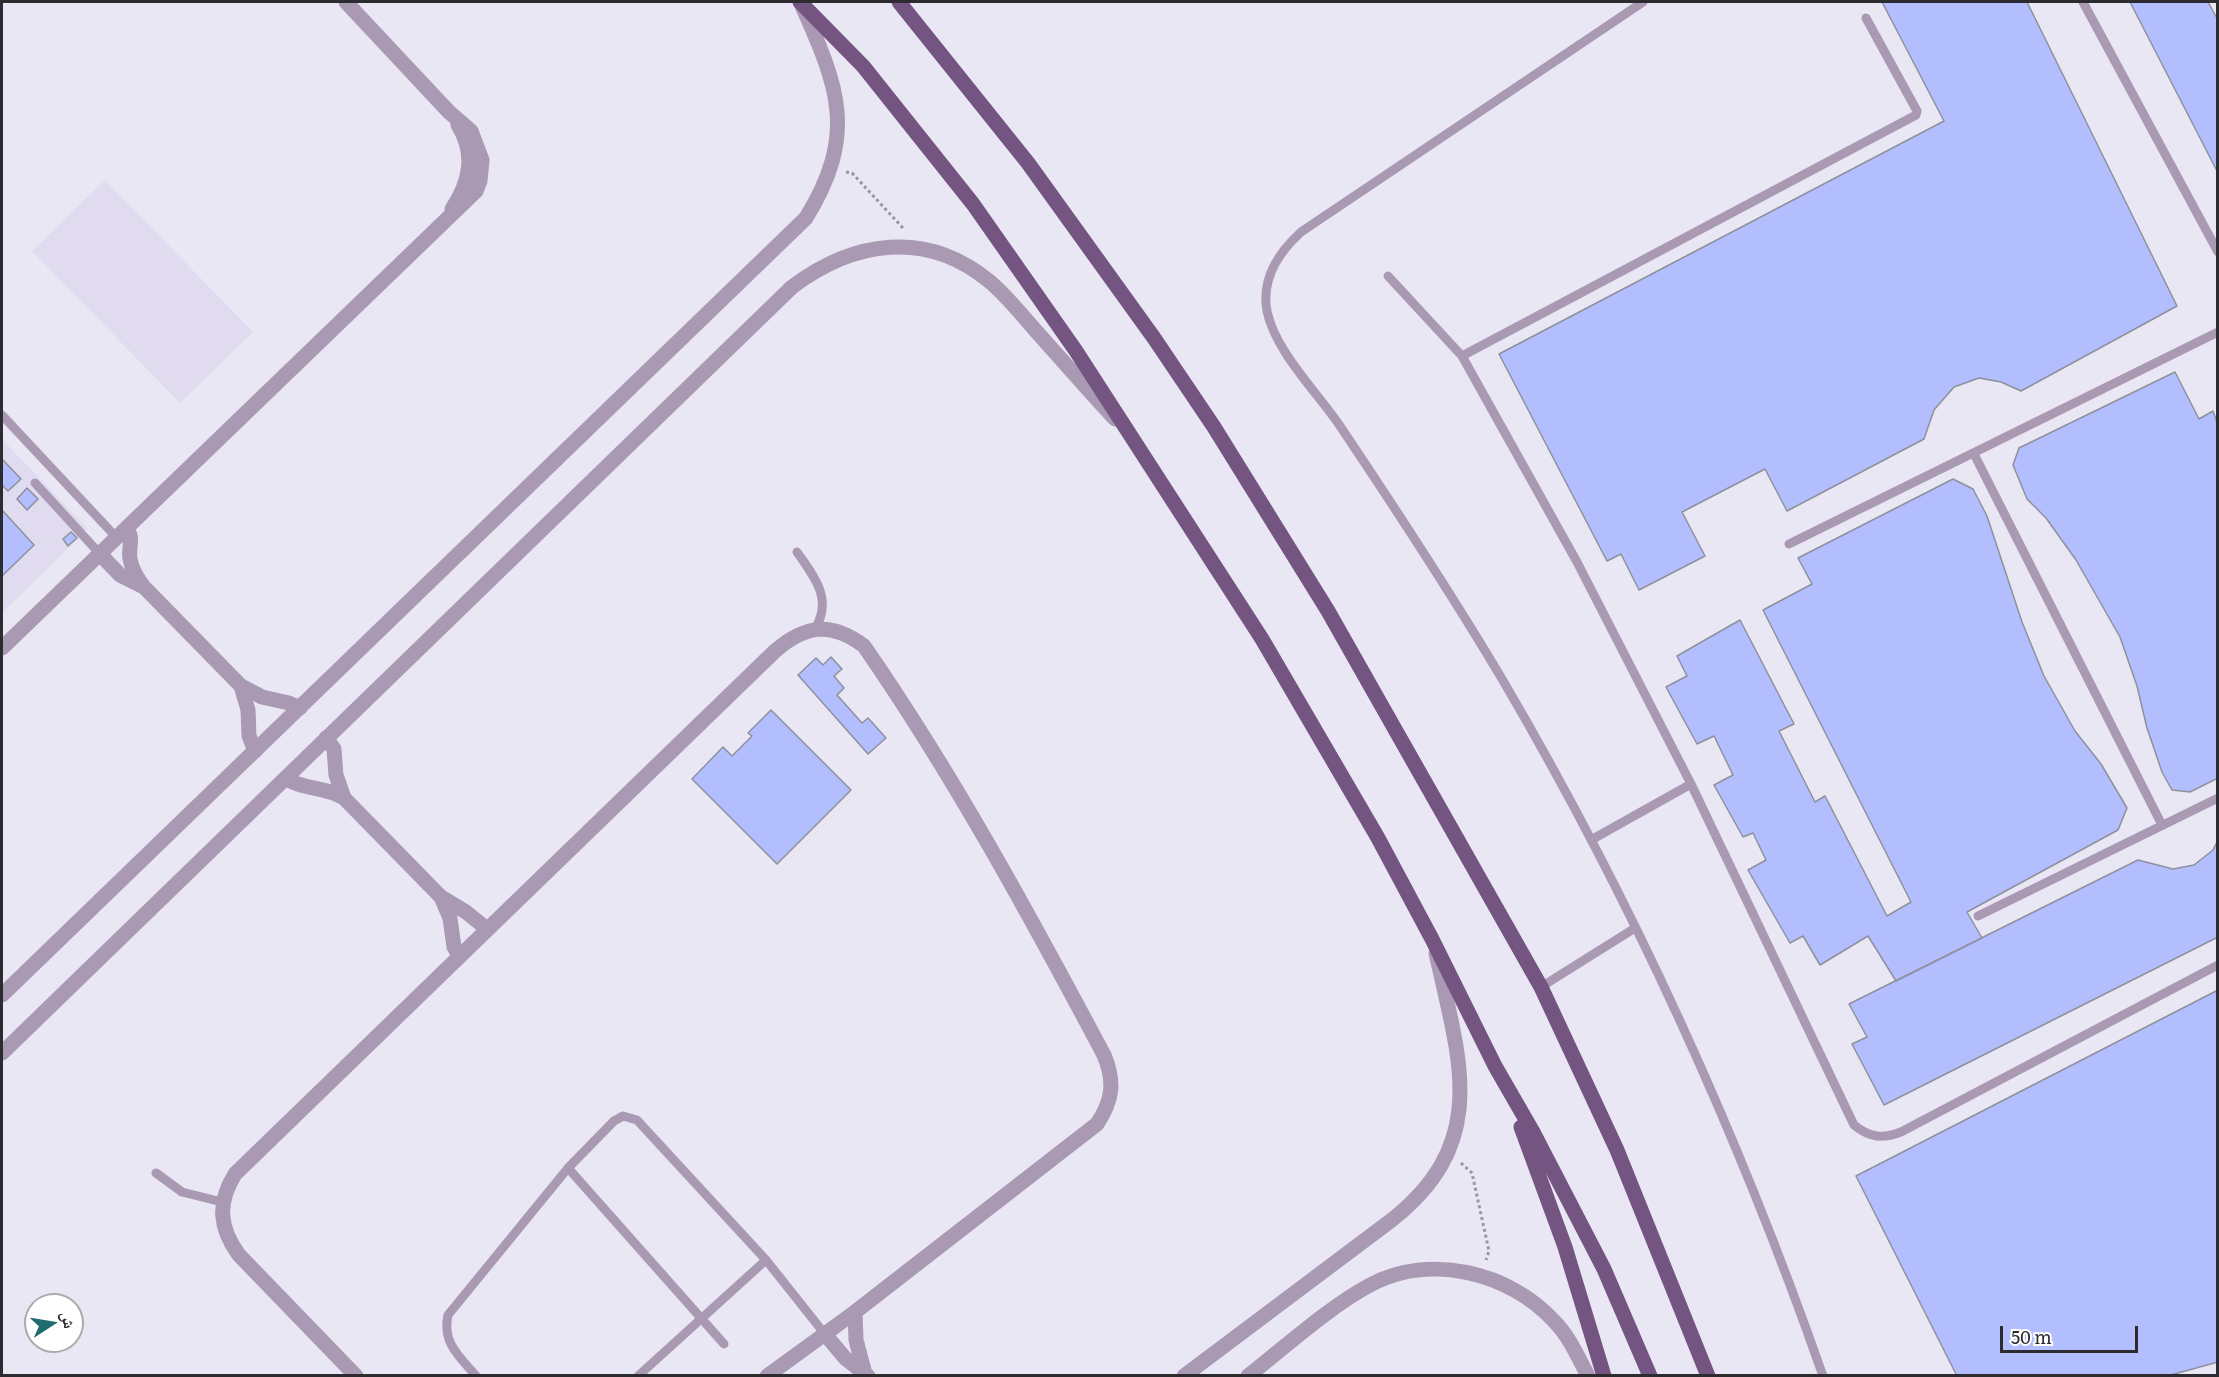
<!DOCTYPE html>
<html>
<head>
<meta charset="utf-8">
<style>
	body { margin:0 }
	#map { position:relative; width:2219px; height:1377px; overflow:hidden; background:#eae7f5; font-family:Literata,"Noto Naskh Arabic",serif }
	canvas { display:block }
	.frame { position:absolute; inset:0; border:3px solid #2c2b30; pointer-events:none }
	.north { position:absolute; left:24px; top:1293px; width:60px; height:60px; box-sizing:border-box; background:#fff; border:2px solid #abaaac; border-radius:50%; rotate:78deg; font-size:16px; font-weight:700; line-height:24px; text-align:center; color:#2c2b30 }
	.north::after { content:''; display:block; margin:auto; width:21px; height:27px; background:#1f6b6e; clip-path:polygon(50% 0,100% 100%,50% 72%,0 100%) }
	.scale { position:absolute; left:2000px; top:1326px; width:138px; height:27px; box-sizing:border-box; border:3px solid #2c2b30; border-top:0; padding-left:8px; font-size:18px; line-height:21px; white-space:nowrap; color:#2c2b30; -webkit-text-stroke:4px #fff; paint-order:stroke }
</style>
</head>
<body>
<div id="map">
<canvas width="2219" height="1377"></canvas>
<div class="frame"></div>
<div class="north">ش</div>
<div class="scale">50 m</div>
</div>
<script>
const ctx = document.querySelector('canvas').getContext('2d');
ctx.lineJoin = 'round';
function fill(path, color) {
  ctx.fillStyle = color;
  ctx.fill(path, 'evenodd');
}
function strokePath(path, color, width, dash) {
  ctx.strokeStyle = color;
  ctx.lineWidth = width;
  ctx.lineCap = dash ? 'butt' : 'round';
  ctx.setLineDash(dash || []);
  ctx.stroke(path);
}
const built = new Path2D(`
	M 105,180 L 253,332 L 180,403 L 32,251 Z
	M 2,439 L 88,529 L 2,613 Z`);
const building = new Path2D(`
	M 1882,2 L 2027,2 L 2177,306 L 2021,391 L 2001,382 L 1979,378 L 1954,387 L 1934,410 L 1924,439 L 1787,511 L 1765,469 L 1682,512 L 1705,556 L 1639,590 L 1621,554 L 1607,561 L 1499,354 L 1944,121 Z
	M 2130,2 L 2208,2 L 2218,20 L 2218,173 Z
	M 2175,372 L 2199,419 L 2213,411 L 2218,425 L 2218,778 L 2190,792 L 2172,790 L 2162,772 L 2147,728 L 2137,686 L 2120,637 L 2076,560 L 2046,518 L 2027,499 L 2013,465 L 2019,448 Z
	M 2,459 L 21,479 L 8,491 L 2,485 Z
	M 1953,479 L 1973,489 L 1987,516 L 2022,622 L 2044,676 L 2075,731 L 2101,764 L 2127,808 L 2118,830 L 1967,912 L 1982,938 L 1896,981 L 1868,936 L 1820,965 L 1803,936 L 1790,943 L 1748,870 L 1766,860 L 1753,833 L 1743,837 L 1714,785 L 1733,775 L 1714,736 L 1697,744 L 1666,687 L 1687,676 L 1677,656 L 1740,620 L 1794,724 L 1779,731 L 1815,802 L 1825,796 L 1887,916 L 1911,902 L 1763,610 L 1812,584 L 1798,558 Z
	M 27,488 L 38,499 L 27,510 L 17,499 Z
	M 2,510 L 34,545 L 2,576 Z
	M 71,532 L 77,538 L 68,546 L 63,539 Z
	M 831,657 L 842,669 L 834,676 L 844,688 L 837,695 L 862,723 L 868,718 L 886,738 L 868,754 L 798,675 L 816,658 L 823,665 Z
	M 771,710 L 851,790 L 777,864 L 692,779 L 723,747 L 732,756 L 752,736 L 748,733 Z
	M 2218,840 L 2218,937 L 1884,1105 L 1852,1044 L 1867,1037 L 1849,1004 L 2138,860 L 2173,869 L 2194,865 L 2213,850 Z
	M 2218,990 L 2218,1362 L 2167,1376 L 1957,1376 L 1856,1176 Z`);
const path = new Path2D(`
	M 846,172 L 852,173 L 903,228 L 903,231
	M 1461,1163 L 1472,1173 L 1489,1251 L 1486,1260`);
const service = new Path2D(`
	M 1643,2 L 1301,232 C 1278,253 1261,279 1267,311 C 1275,351 1317,392 1340,426 C 1397,511 1453,596 1505,684 C 1633,903 1739,1136 1823,1376
	M 2083,2 L 2218,252
	M 1388,276 L 1462,356 L 1577,562 L 1691,784 L 1854,1125 C 1870,1138 1883,1139 1901,1132 L 2218,965
	M 1462,356 L 1916,115 L 1917,111 L 1866,18
	M 2,415 L 117,538
	M 1974,454 L 2162,825
	M 35,483 L 100,554
	M 1789,544 L 2218,332
	M 797,552 C 815,578 833,599 815,629
	M 1591,840 L 1691,784
	M 1978,916 L 2218,798
	M 1541,987 L 1635,928
	M 568,1168 L 724,1344
	M 156,1173 L 182,1192 L 222,1202
	M 476,1376 C 459,1356 442,1343 448,1315 L 568,1168 L 614,1121 L 623,1116 L 637,1120 L 766,1260 L 824,1333
	M 638,1376 L 766,1260`);
const minor = new Path2D(`
	M 452,209 C 470,182 476,154 458,125
	M 127,529 C 134,538 128,548 130,559 C 132,570 137,578 144,587 L 241,686 L 262,697 L 289,703 L 300,708
	M 100,554 L 120,575 L 144,587
	M 2,648 L 476,191 L 480,181 L 482,160 L 471,131 L 449,112 L 346,2
	M 241,686 L 248,710 L 249,736 L 255,751
	M 326,738 L 334,749 L 336,775 L 344,798
	M 287,779 C 304,790 325,786 344,798 L 441,897 L 466,912 L 487,929
	M 441,897 L 450,918 L 454,947 L 459,955
	M 855,1312 L 856,1340 L 864,1370
	M 824,1333 L 845,1358 L 868,1376
	M 356,1376 L 239,1255 C 219,1228 217,1203 235,1174 L 775,651 C 805,625 831,621 864,646 C 954,776 1030,916 1104,1055 C 1115,1081 1113,1100 1097,1124 L 855,1312 L 767,1376`);
const tertiary = new Path2D(`
	M 2,995 L 806,218 C 857,135 839,88 802,6
	M 2,1053 L 792,287 C 853,241 926,229 989,281 C 1006,295 1021,314 1036,331 C 1062,360 1088,390 1115,419
	M 1184,1376 L 1393,1219 C 1491,1141 1459,1059 1436,953
	M 1248,1376 C 1285,1347 1329,1307 1370,1285 C 1430,1253 1509,1272 1554,1321 C 1569,1336 1578,1357 1588,1376`);
const primary = new Path2D(`
	M 800,2 L 863,66 L 973,204 L 1076,351 L 1262,639 L 1378,838 L 1432,939 L 1495,1066 L 1533,1132 L 1604,1269 L 1650,1376
	M 899,2 L 1028,163 L 1154,338 L 1214,427 L 1328,611 L 1541,987 L 1617,1150 L 1708,1376
	M 1521,1127 L 1565,1247 L 1604,1376`);
fill(built, '#e0dbef');
fill(building, '#b3befe');
strokePath(building, '#8e909c', 1.5);
strokePath(path, '#9896a0', 3, [3, 3]);
strokePath(service, '#aa99b2', 9);
strokePath(minor, '#aa99b2', 15);
strokePath(tertiary, '#aa99b2', 15);
strokePath(primary, '#745581', 15);
</script>
</body>
</html>
